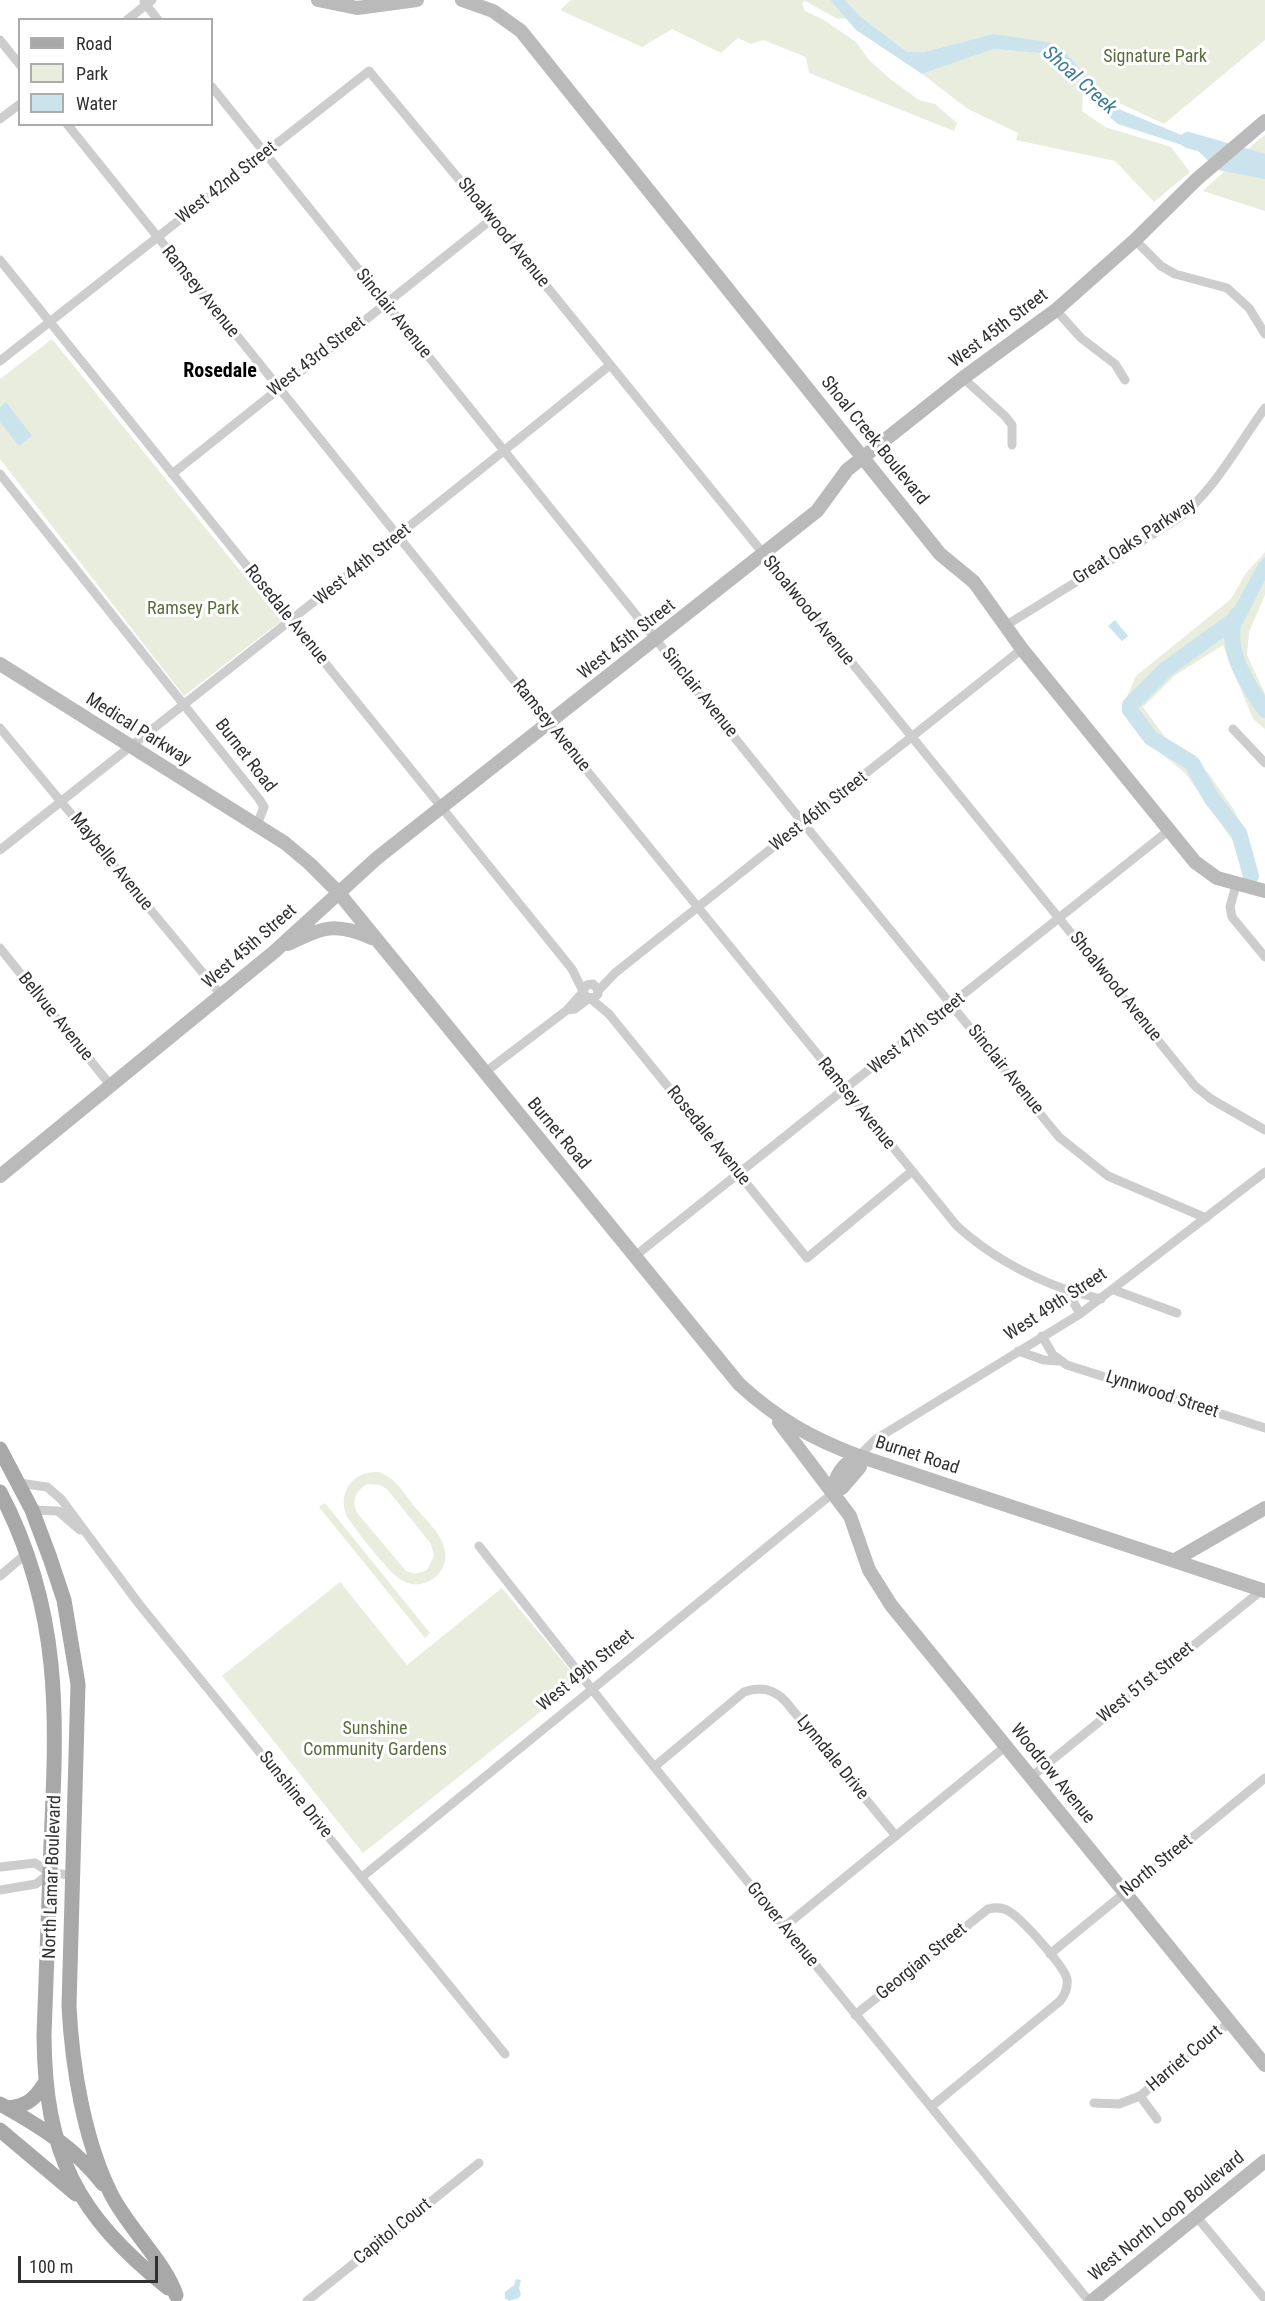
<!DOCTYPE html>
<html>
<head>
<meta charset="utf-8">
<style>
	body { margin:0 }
	#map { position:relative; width:1265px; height:2301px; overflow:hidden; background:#fff; font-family:"Roboto Condensed",sans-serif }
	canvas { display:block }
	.legend { position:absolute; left:18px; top:18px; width:195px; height:108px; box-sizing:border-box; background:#fff; border:2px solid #acacac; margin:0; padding:8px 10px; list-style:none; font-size:18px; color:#303030 }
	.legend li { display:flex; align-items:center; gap:12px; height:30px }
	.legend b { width:30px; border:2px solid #acacac }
	.scale { position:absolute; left:18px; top:2256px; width:140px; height:27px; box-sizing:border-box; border:3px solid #303030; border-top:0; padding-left:8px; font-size:18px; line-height:21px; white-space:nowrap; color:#303030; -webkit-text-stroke:4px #fff; paint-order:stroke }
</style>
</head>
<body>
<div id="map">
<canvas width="1265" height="2301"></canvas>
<ul class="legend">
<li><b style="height:8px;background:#a8a8a8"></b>Road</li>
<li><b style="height:16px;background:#e8edde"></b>Park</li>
<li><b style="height:16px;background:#cbe3ed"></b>Water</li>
</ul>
<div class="scale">100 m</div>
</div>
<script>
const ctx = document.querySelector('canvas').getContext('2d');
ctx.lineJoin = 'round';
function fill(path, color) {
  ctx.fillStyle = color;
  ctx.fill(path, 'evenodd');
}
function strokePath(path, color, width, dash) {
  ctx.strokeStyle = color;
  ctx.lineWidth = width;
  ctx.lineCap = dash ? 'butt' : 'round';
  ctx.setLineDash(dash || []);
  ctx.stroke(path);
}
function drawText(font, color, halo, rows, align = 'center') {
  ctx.font = font + ' "Roboto Condensed",sans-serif';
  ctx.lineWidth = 6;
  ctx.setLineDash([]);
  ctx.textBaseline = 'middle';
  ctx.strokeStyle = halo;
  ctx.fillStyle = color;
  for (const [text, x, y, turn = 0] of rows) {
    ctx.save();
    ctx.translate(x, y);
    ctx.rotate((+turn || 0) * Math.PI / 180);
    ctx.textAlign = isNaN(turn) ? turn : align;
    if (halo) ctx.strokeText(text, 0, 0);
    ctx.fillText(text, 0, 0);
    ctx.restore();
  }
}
const green = new Path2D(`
	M 571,0 L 830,0 L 846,18 L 838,19 L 805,1 L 802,3 L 805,11 L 824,20 L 856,42 L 869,60 L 890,79 L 919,100 L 935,104 L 957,123 L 954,131 L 809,73 L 806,57 L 763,40 L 751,44 L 738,38 L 721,53 L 672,29 L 642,47 L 560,10 Z
	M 845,0 L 1265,0 L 1265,40 L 1164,124 L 1115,101 L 1093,84 L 1064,50 L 993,34 L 924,52 L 907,52 L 861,17 Z
	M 994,49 C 1043,53 1052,48 1083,89 L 1082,111 L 1105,127 L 1171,147 L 1190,172 L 1154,202 L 1115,161 L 1016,140 L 1018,133 L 968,109 L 922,74 Z
	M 1265,135 L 1265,211 L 1203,191 L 1259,139 Z
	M 52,339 L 281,621 L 184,696 L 0,459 L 0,379 Z
	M 1265,552 L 1265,595 L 1249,632 L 1247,655 L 1265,694 L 1265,729 L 1253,719 L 1223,645 L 1174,676 L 1143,707 L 1167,740 L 1209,774 L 1234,810 L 1251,845 L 1258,875 L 1243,876 L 1235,844 L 1185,773 L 1157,750 L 1122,708 L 1136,676 L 1231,599 L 1246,573 Z
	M 378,1472 C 395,1477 404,1493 414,1506 C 424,1518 440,1532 444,1547 C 452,1571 425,1593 403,1581 C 390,1575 355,1529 346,1515 C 338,1491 353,1471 378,1472 ZM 368,1484 L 380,1485 L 387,1489 L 431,1544 L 434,1556 L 427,1570 L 416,1574 L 406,1571 L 358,1514 C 351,1501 355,1490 368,1484 Z
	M 325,1503 L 430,1633 L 425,1638 L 319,1507 Z
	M 340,1582 L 407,1665 L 502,1588 L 579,1681 L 363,1853 L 222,1676 Z`);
const water = new Path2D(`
	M 830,0 L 845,0 L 861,17 L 907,52 L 924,52 L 993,34 L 1048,42 L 1064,50 L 1093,84 L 1121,110 L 1242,160 L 1265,165 L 1265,179 L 1218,170 L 1197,150 L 1118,124 L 1097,107 L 1060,61 L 1040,53 L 994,49 L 922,74 L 856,30 Z
	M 6,402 L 32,436 L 19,446 L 0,422 L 0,407 Z
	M 1265,557 L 1265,580 L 1242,625 L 1229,617 L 1259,563 Z
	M 1115,620 L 1128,636 L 1122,641 L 1108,626 Z
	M 516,2279 L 521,2280 L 519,2288 L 521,2294 L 519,2298 L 509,2301 L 505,2298 L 505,2292 L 514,2285 Z`);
const river = new Path2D(`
	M 1188,140 L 1265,162
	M 1237,615 C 1221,645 1248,686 1265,710
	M 1234,620 L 1165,670 L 1130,705 L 1130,710 L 1151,738 L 1192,763 L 1212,799 L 1239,833 L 1251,876`);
const street = new Path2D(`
	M 144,2 L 158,20
	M 127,20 L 152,0
	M 0,40 L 20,65
	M 212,87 L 804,824 L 1059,1137 L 1108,1176 L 1206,1218
	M 0,119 L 20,104
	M 67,124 L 549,724 L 957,1226 C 990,1256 1025,1275 1067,1290 L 1080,1314
	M 1135,240 L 1161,266 L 1175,274 L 1227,288 L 1249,308 L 1265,334
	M 0,260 L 572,969 L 586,997 L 594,998 L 598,994 L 597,988 L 593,984 L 587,985 L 584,989
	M 1056,310 L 1081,338 L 1115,364 L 1125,380
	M 0,361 L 369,71 L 492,219 L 1195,1086 L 1211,1099 L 1265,1130
	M 963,378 L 1005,416 L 1012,425 L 1012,445
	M 0,474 L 259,799 L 264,807 L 257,825
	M 172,474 L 492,219
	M 1005,626 L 1179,518 C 1217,487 1237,446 1265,408
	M 0,728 L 222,996
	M 1233,729 L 1265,763
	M 0,850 C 203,688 409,529 610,365
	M 1236,885 L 1230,907 L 1232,917 L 1265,957
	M 0,948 L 111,1086
	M 598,991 L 615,973 L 1022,649
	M 591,999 L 609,1014 L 807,1258 L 911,1172
	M 567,1010 L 575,1009 L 588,999
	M 484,1073 L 567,1010 L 583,992
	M 635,1256 L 1168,831
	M 1067,1290 L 1101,1299
	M 1114,1290 L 1177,1313
	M 1042,1336 L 1053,1355 L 1067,1365 L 1265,1428
	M 1018,1351 L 1044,1360 L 1059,1361
	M 859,1456 L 876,1439 L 1080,1314 L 1265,1172
	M 19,1483 L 47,1487 L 61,1499 L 139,1604 L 505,2054
	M 32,1510 L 58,1511 L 80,1530
	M 479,1546 L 621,1726 L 1089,2301
	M 0,1576 L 27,1553
	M 654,1767 L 744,1692 C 760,1686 775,1689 786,1702 L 896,1836
	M 1031,1777 L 1262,1590
	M 0,1867 L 35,1863 L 50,1873 L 72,1875
	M 362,1877 L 833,1493
	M 0,1890 L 36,1884 L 50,1873
	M 784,1927 L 1006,1746
	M 1050,1954 L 1265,1778
	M 855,2015 L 988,1909 C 996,1907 1003,1907 1010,1912 C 1023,1920 1064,1966 1067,1979 C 1068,1988 1065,1995 1060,2001 L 932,2106
	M 1140,2096 L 1157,2119
	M 1094,2103 L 1119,2104 L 1140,2096 L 1230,2022
	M 1196,2216 L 1265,2299
	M 307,2301 L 479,2163`);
const secondary = new Path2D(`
	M 318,0 L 357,8 L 417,0
	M 462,0 L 493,11 L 521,31 L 940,554 L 974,582 L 1022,649 L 1195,862 L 1217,878 L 1265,891
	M 0,664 L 285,843 L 310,864 L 338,892 L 739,1384 C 776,1418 812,1439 859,1456 L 1265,1591
	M 288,944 C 323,927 335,922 372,938
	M 0,1176 L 274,952 L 377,858 L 817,511 L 847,470 L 963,378 L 1056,310 L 1135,240 L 1197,179 L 1265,121
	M 779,1422 L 850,1516 L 869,1570 L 891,1605 L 1265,2065
	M 833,1493 C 834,1476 844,1462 859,1456
	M 833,1493 L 842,1488 L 860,1467 L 859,1456
	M 1175,1560 L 1265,1508
	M 1092,2301 L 1265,2161`);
const primary = new Path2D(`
	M 0,1449 L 32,1510 L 50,1558 L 64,1600 L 78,1684 L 69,2006 C 72,2066 84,2140 111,2194 C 128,2228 165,2262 176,2295
	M 0,1492 C 62,1610 57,1716 51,1844 C 49,1908 46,1972 44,2036 C 45,2154 76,2214 168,2288
	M 0,2104 C 40,2126 75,2148 103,2184
	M 8,2108 C 27,2106 35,2099 45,2083
	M 0,2130 L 76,2194`);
const parkNames = [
	["Signature Park",1155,57],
	["Ramsey Park",193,609],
	["Sunshine",375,1729],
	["Community Gardens",375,1750]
];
const streetNames = [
	["West 42nd Street",227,183,-38],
	["Shoalwood Avenue",503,233,51],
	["Ramsey Avenue",200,292,51],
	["Sinclair Avenue",393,314,51],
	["West 45th Street",999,329,-37],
	["West 43rd Street",317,357,-38],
	["Shoal Creek Boulevard",874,441,51],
	["Great Oaks Parkway",1135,542,-33],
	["West 44th Street",363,565,-39],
	["Shoalwood Avenue",808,611,51],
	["Rosedale Avenue",286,615,51],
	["West 45th Street",627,640,-38],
	["Sinclair Avenue",699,693,51],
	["Ramsey Avenue",551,726,51],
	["Medical Parkway",138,730,32],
	["Burnet Road",245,756,52],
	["West 46th Street",819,812,-38],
	["Maybelle Avenue",111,862,51],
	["West 45th Street",250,947,-41],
	["Shoalwood Avenue",1115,987,51],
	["Bellvue Avenue",55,1017,51],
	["West 47th Street",917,1034,-39],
	["Sinclair Avenue",1005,1070,51],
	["Ramsey Avenue",856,1104,51],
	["Burnet Road",558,1134,50],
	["Rosedale Avenue",708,1136,51],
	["West 49th Street",1056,1305,-33],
	["Lynnwood Street",1162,1395,18],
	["Burnet Road",917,1456,18],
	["West 49th Street",586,1671,-39],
	["West 51st Street",1146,1683,-39],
	["Lynndale Drive",832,1758,51],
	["Woodrow Avenue",1052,1774,51],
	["Sunshine Drive",295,1795,51],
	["North Street",1157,1866,-39],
	["North Lamar Boulevard",53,1877,-88],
	["Grover Avenue",782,1925,51],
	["Georgian Street",922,1962,-39],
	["Harriet Court",1185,2059,-40],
	["West North Loop Boulevard",1167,2217,-39],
	["Capitol Court",393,2232,-39]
];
const waterNames = [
	["Shoal Creek",1079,81,42]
];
const neighbourhoodNames = [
	["Rosedale",220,372]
];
fill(green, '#e8edde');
fill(water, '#cbe3ed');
strokePath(river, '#cbe3ed', 16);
strokePath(street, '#cdcdcd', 9);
strokePath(secondary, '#bababa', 14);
strokePath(primary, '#a8a8a8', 15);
drawText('18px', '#596d3c', '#fff', parkNames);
drawText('18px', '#303030', '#fff', streetNames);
drawText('italic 20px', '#3c7c94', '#fff', waterNames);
drawText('bold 20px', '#000', '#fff', neighbourhoodNames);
</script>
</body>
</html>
